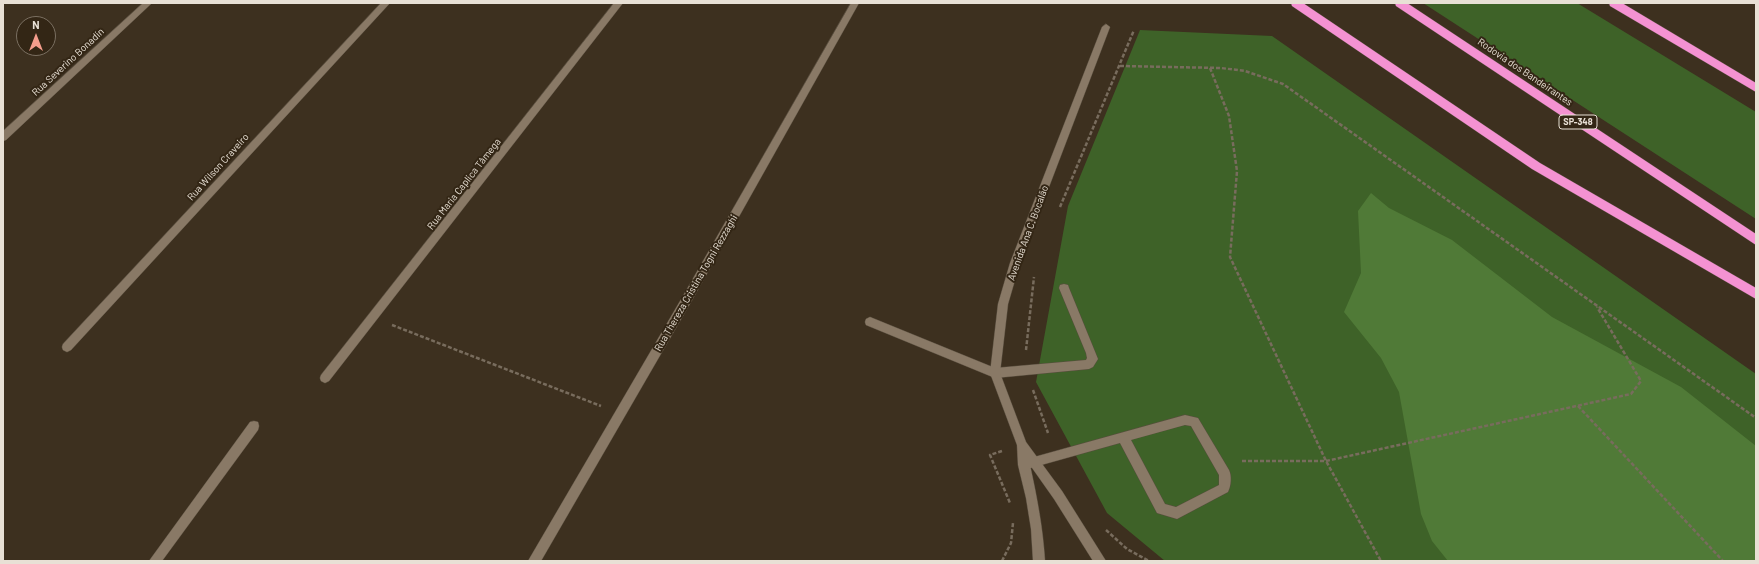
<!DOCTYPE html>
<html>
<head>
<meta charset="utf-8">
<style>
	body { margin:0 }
	#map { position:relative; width:1759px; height:564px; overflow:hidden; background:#3d301f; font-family:Barlow,sans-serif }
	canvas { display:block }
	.frame { position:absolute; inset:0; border:4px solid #e8e0d5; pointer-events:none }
	.north { position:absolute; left:16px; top:16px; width:40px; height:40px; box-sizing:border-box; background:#332615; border:1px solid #7b7062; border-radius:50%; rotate:0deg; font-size:11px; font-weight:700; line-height:16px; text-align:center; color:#e8e0d5 }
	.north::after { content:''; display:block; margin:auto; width:14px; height:18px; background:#f49d8c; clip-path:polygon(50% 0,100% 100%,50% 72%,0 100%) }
</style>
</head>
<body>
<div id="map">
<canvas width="1759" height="564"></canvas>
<div class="frame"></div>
<div class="north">N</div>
</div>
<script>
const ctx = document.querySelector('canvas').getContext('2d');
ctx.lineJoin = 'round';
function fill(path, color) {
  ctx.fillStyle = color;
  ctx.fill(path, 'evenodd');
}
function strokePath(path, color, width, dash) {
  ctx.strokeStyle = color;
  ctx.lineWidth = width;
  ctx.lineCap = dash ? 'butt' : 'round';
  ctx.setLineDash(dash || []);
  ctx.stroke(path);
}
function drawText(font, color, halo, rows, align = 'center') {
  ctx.font = font + ' Barlow,sans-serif';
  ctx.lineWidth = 4;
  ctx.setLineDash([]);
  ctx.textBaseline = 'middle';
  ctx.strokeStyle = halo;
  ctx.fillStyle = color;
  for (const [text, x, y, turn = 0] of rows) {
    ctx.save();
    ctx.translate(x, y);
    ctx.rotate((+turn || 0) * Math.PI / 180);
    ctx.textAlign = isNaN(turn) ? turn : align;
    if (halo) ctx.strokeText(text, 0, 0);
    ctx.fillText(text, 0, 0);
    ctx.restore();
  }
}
const green = new Path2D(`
	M 1423,3 L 1577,3 L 1756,112 L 1756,219 Z
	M 1140,30 L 1272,36 L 1756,374 L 1756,561 L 1165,561 L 1107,513 L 1036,382 L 1068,206 Z`);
const forest = new Path2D(`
	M 1371,193 L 1389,208 L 1452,240 L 1552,317 L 1681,387 L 1756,446 L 1756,561 L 1448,561 L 1432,541 L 1421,514 L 1399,392 L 1381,358 L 1344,312 L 1361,273 L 1358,211 Z`);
const path = new Path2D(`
	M 1120,66 L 1221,68 L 1245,71 L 1283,84 L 1756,418
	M 1210,68 L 1229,116 L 1237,171 L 1230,257 L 1326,461 L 1381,561
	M 1060,207 L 1134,30
	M 392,325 L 601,406
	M 1026,350 L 1034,277
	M 1033,390 L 1048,433
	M 1578,406 L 1723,561
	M 1002,451 L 990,455 L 1010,503
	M 1242,461 L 1326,461 L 1631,394 L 1641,381 L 1597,307
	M 1106,530 L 1127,549 L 1149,561
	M 1002,561 L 1011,543 L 1013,523`);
const lane = new Path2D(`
	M 1064,284 L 1068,285 L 1069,288 L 1098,359 L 1093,367 L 1089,369 L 995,378 L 866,325 L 865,322 L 866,319 L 870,317 L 995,368 L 1086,360 L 1087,358 L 1086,353 L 1059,288 L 1060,285 Z
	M 1185,415 L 1198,418 L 1229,470 C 1232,476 1231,486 1228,492 L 1177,519 L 1157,513 L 1120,443 L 1027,469 L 1023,468 L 1021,464 L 1023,460 L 1027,459 ZM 1185,425 L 1191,426 L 1219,475 L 1219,485 L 1176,507 L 1165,504 L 1131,440 Z`);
const street = new Path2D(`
	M 143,3 L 152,3 L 6,140 L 3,141 L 3,131 Z
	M 381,3 L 390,3 L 71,350 L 67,352 L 63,350 L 62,347 L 63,344 Z
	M 614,3 L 623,3 L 329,381 L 325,383 L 321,381 L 320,378 L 321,375 Z
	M 851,3 L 859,3 L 691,302 L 541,561 L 528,561 L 683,296 Z
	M 1106,24 L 1110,27 L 1020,263 L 1008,304 L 1000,373 L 1026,442 L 1062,491 L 1106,561 L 1093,561 L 1054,499 L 1030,465 C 1037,497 1043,528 1045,561 L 1033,561 L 1031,529 L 1026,498 L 1018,465 L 1017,445 L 990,373 L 998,304 L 1010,263 L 1102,27 Z
	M 254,421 L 258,422 L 259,426 L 258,430 L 162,561 L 149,561 L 250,422 Z`);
const highway = new Path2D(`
	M 1291,3 L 1303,3 L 1540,163 L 1756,288 L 1756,299 L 1532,169 L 1292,6 Z
	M 1395,3 L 1407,3 L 1756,234 L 1756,245 L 1396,6 Z
	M 1609,3 L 1622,3 L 1756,83 L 1756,92 L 1610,6 Z`);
const shields = [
	[1578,122,38]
];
const shieldNames = [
	["SP-348",1578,122]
];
const streetNames = [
	["Rua Severino Bonadin",68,62,-43],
	["Rodovia dos Bandeirantes",1525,72,34],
	["Rua Wilson Craveiro",218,167,-48],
	["Rua Maria Caplica Tâmega",464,184,-52],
	["Avenida Ana C. Bocalão",1028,233,-70],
	["Rua Thereza Cristina Togni Rezzaghi",696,283,-60]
];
fill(green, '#3e6228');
fill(forest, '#507a37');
strokePath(lane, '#574c3d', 1);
strokePath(street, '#574c3d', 1);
strokePath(highway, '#574c3d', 1);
strokePath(path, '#786c5d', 2.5, [4, 2]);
fill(lane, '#897966');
fill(street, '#897966');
fill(highway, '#f492d2');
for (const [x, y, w] of shields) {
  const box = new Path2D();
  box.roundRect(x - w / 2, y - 7, w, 14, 3);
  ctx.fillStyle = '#332615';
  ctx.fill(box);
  strokePath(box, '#e8e0d5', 1);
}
drawText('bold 9px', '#e8e0d5', null, shieldNames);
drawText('10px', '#e8e0d5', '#332615', streetNames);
</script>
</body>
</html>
